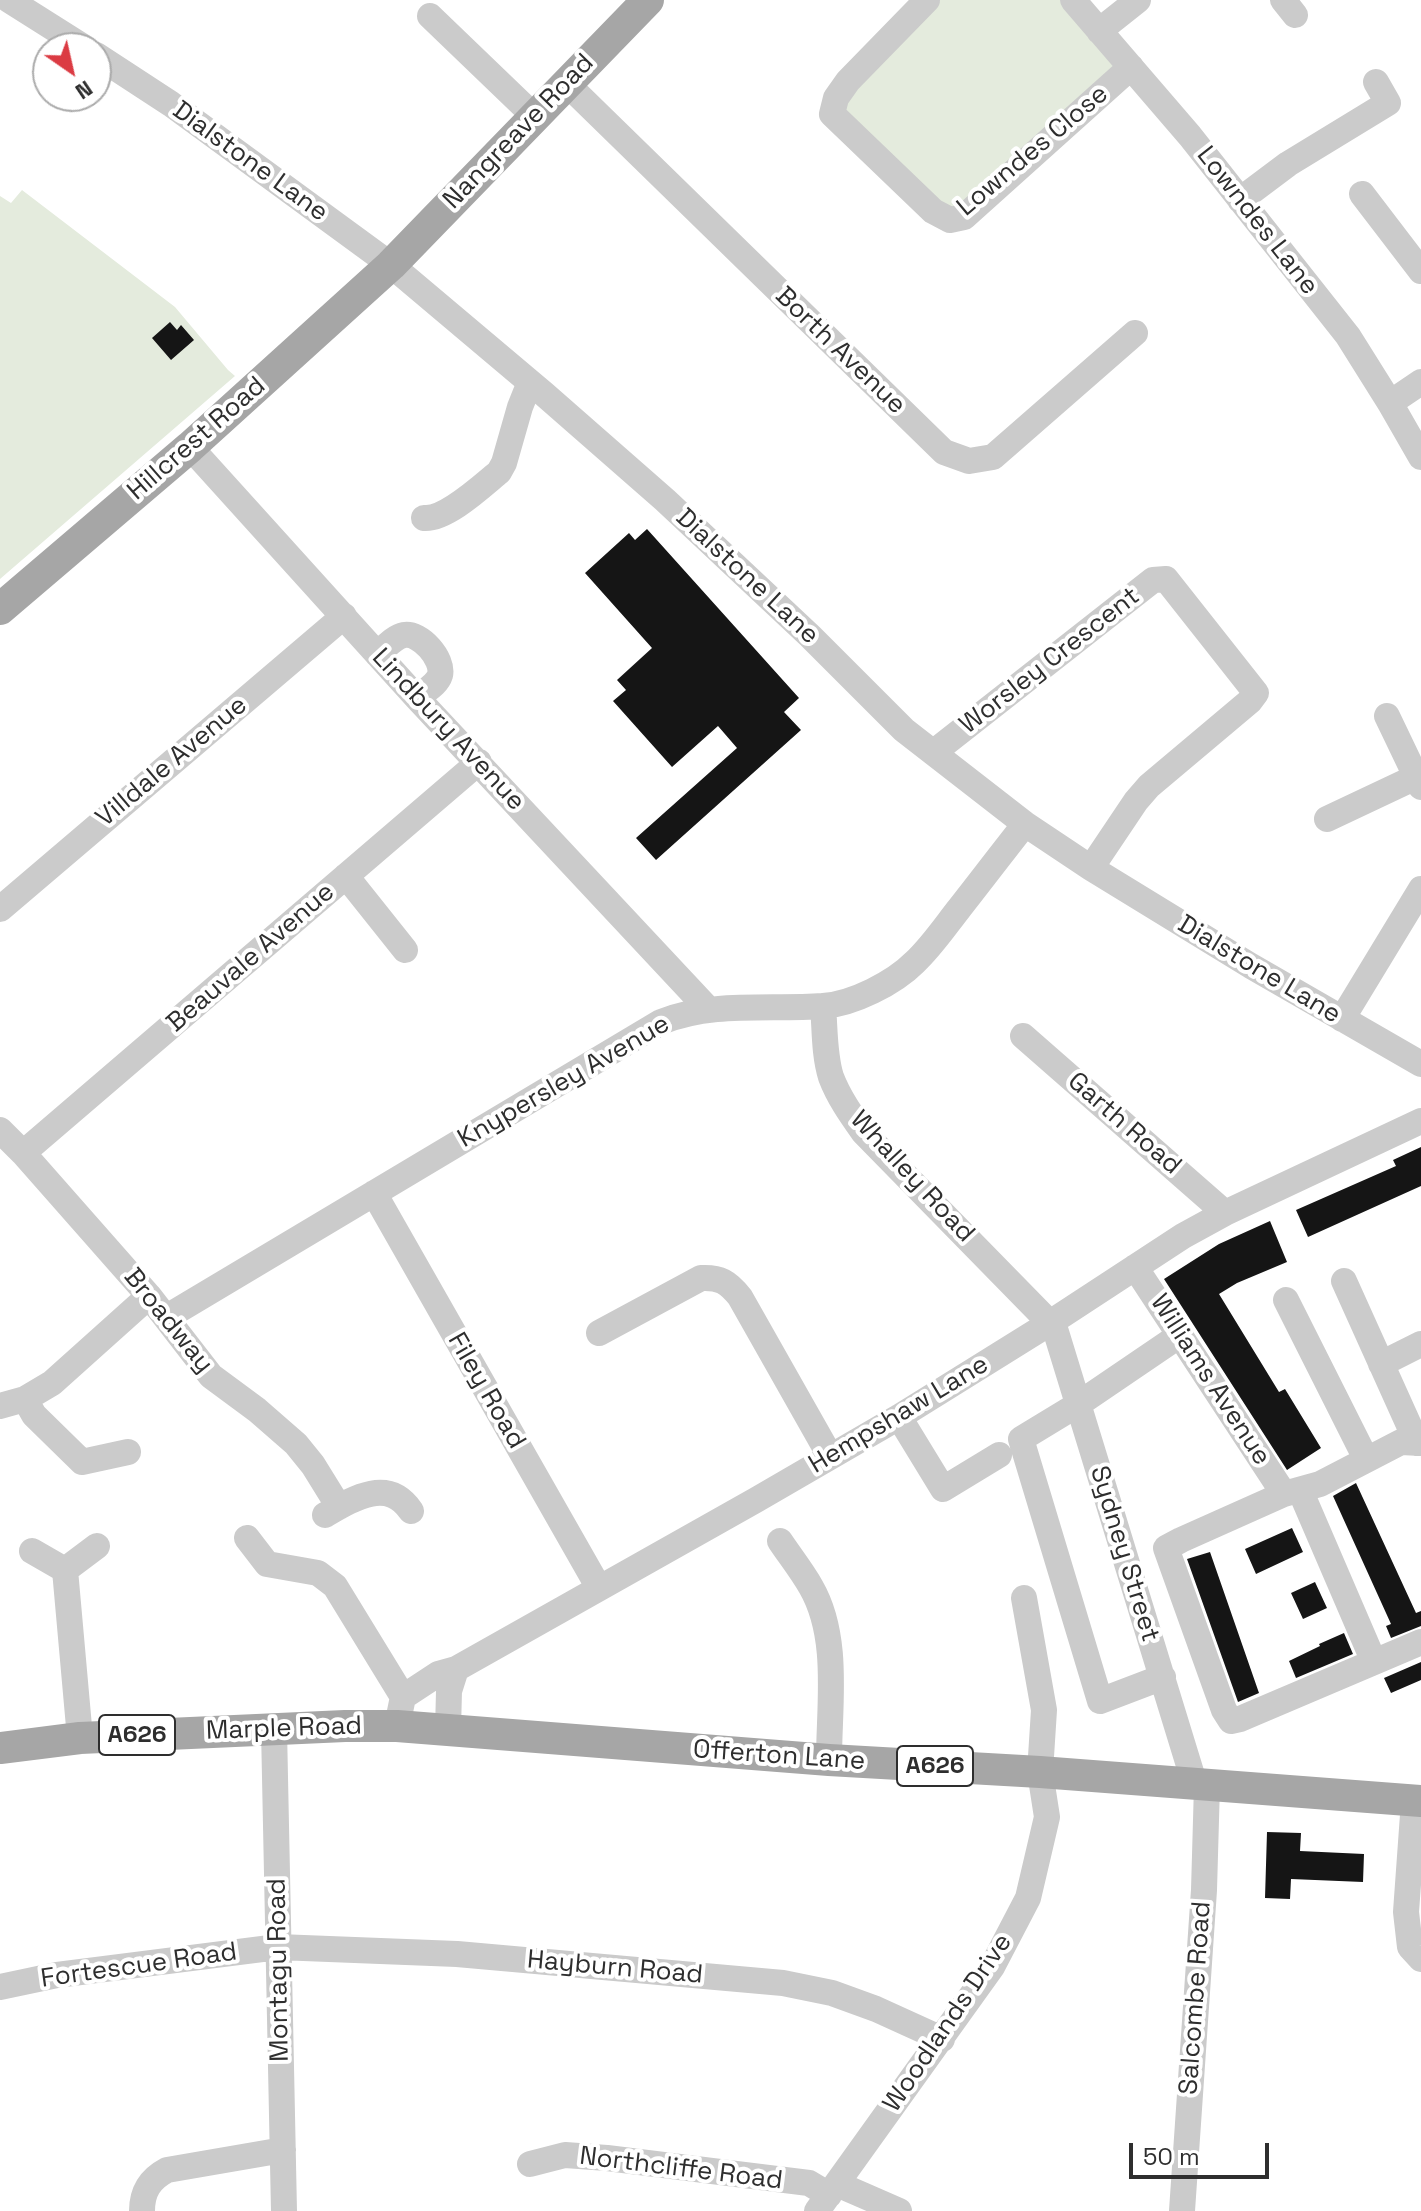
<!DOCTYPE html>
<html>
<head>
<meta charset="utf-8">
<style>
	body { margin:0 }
	#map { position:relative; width:1421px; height:2211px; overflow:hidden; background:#fff; font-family:"Space Grotesk",sans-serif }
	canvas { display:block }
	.north { position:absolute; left:32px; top:32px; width:80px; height:80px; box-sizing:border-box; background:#fff; border:2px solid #ababab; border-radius:50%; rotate:146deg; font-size:22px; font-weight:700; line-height:32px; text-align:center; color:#2e2e2e }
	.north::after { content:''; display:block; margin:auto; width:28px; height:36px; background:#db3b43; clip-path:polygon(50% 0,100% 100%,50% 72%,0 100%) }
	.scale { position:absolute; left:1129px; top:2143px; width:140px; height:36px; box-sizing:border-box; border:4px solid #2e2e2e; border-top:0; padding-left:10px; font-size:24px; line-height:28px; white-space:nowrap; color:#2e2e2e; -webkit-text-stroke:6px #fff; paint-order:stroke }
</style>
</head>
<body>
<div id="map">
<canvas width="1421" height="2211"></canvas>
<div class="north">N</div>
<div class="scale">50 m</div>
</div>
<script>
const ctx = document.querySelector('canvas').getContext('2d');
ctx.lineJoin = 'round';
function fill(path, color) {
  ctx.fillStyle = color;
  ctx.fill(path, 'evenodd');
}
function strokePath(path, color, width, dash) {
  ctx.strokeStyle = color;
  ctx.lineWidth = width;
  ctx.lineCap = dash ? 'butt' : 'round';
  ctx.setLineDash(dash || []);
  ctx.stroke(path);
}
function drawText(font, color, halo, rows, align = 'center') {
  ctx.font = font + ' "Space Grotesk",sans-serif';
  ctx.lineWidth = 8;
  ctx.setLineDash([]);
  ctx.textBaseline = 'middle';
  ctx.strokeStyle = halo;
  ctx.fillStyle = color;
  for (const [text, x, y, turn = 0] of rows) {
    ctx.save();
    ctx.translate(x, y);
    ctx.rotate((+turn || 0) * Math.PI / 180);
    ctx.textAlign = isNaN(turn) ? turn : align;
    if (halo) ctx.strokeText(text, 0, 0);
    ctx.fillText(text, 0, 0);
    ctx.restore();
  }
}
const green = new Path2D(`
	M 927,0 L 1073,0 L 1131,67 L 964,217 L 933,211 L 836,98 Z
	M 22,190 L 175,307 L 228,370 L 235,376 L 0,579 L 0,196 L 11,203 Z`);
const building = new Path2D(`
	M 170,322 L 177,330 L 181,325 L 194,340 L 171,360 L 152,338 Z
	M 647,529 L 799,698 L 784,712 L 801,730 L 656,860 L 636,838 L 737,748 L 718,726 L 672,767 L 613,701 L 626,690 L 617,680 L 652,648 L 585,573 L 629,533 L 635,540 Z
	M 1421,1147 L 1421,1186 L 1308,1237 L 1296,1210 L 1396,1166 L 1393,1160 Z
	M 1270,1221 L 1287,1262 L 1237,1283 L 1219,1294 L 1279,1392 L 1285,1389 L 1321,1448 L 1287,1470 L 1164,1279 L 1219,1244 Z
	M 1356,1483 L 1416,1613 L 1421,1611 L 1421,1626 L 1391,1638 L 1386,1626 L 1391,1624 L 1333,1496 Z
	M 1292,1528 L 1303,1552 L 1256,1574 L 1245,1549 Z
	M 1210,1552 L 1259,1693 L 1238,1702 L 1187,1559 Z
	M 1315,1582 L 1327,1608 L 1303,1619 L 1291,1593 Z
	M 1344,1633 L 1353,1654 L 1296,1678 L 1289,1661 L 1320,1646 L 1319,1644 Z
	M 1421,1662 L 1421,1680 L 1391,1693 L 1384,1678 Z
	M 1267,1832 L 1301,1833 L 1300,1851 L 1364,1854 L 1363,1882 L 1291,1879 L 1290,1899 L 1265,1898 Z`);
const minor = new Path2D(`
	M 9,0 L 85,48
	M 927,0 L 848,81 L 836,98 L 832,114 L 933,211 L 950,220 L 964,217 L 1131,67
	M 1073,0 L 1190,136 L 1348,336 L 1390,403 L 1421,457
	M 1283,0 L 1295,15
	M 430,16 L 534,116
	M 1099,31 L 1138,0
	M 96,55 L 171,104 L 391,265 L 544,394 L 665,500 L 810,636 L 904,730 L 1025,824 L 1091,868 L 1251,966 L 1421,1064
	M 566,83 L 944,452 L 969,461 L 993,457 L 1135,333
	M 1362,194 L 1421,271
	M 1240,200 L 1288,164 L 1388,103 L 1376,82
	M 1390,403 L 1421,382
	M 190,447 L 417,698 L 709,1010
	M 424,518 C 446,520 482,486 499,472 L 504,463 L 520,407 L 530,382
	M 377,654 C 385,648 394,637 404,635 C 420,632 444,659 440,675 C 437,685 424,691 417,698
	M 1387,716 L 1421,787
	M 934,752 L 1153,580 L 1166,579 L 1256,693 L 1250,701 L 1149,786 L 1136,801 L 1091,868
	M 1327,819 L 1416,777
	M 346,876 L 405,950
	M 0,909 L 344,616
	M 823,1006 C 825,1029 824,1055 831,1077 C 839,1098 852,1116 864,1133 L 1050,1323 L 1056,1332 L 1195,1785
	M 1342,1019 L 1421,889
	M 1023,1036 L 1225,1213
	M 0,1130 L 23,1153 L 149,1296 L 211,1376 L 257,1410 L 296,1444 L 313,1465 L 339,1507
	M 23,1153 L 479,762
	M 374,1193 L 599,1588
	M 1135,1267 L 1284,1494
	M 1344,1281 L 1417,1443
	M 1286,1300 L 1366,1459
	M 167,1317 L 661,1022 C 713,1001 769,1010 823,1006 C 853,1004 894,983 915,962 C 931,947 944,928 958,910 C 980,882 1002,853 1025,824
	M 599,1333 L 701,1278 C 720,1277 728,1282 740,1297 L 830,1456
	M 1381,1364 L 1421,1344
	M 25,1399 L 34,1415 L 82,1462 L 128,1452
	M 0,1406 L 25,1399 L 52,1383 L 149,1296
	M 899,1417 L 943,1489 L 999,1455
	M 1421,1443 L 1401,1442 L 1320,1484 L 1284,1494 L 1181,1540 L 1166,1548 L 1224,1710 L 1231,1721 L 1240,1719 L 1421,1642
	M 1300,1490 L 1374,1662
	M 325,1515 C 354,1498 388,1477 411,1511
	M 247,1538 L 267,1564 L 318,1573 L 335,1586 L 403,1697
	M 780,1541 C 790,1556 802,1571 811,1587 C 840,1637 829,1705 829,1760
	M 32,1551 L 65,1570 L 97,1546
	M 65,1570 L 80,1738
	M 1163,1677 L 1100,1701 L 1021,1439 L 1077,1405 L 1180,1335
	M 397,1726 L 403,1697 L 438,1674 L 456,1669 L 756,1500 L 899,1417 L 1050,1323 L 1183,1236 L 1225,1213 L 1421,1121
	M 274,1729 L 284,2211
	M 448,1730 L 449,1691 L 456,1669
	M 1414,1801 L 1406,1912 L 1410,1947 L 1421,1959
	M 0,1987 L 57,1975 L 278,1947 L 457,1954 L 783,1983 L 832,1993 L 876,2009 L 942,2039
	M 530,2164 L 565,2155 L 607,2158 L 809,2183 L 829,2195
	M 838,2182 L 844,2187 L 899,2211
	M 142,2211 C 142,2191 150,2179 167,2170 L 283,2150
	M 817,2211 L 992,1967 L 1028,1898 L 1047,1817 L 1040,1772 L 1044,1710 L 1024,1598
	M 1182,2211 L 1204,1890 L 1207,1785`);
const major = new Path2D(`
	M 0,609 L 190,447 L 391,265 L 648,0
	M 0,1748 L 80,1738 L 345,1726 L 397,1726 L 829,1760 L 1040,1772 L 1421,1801`);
const shields = [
	[137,1735,76],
	[935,1766,76]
];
const shieldNames = [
	["A626",137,1735],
	["A626",935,1766]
];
const streetNames = [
	["Nangreave Road",519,132,-46],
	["Lowndes Close",1033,151,-40],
	["Dialstone Lane",250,162,36],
	["Lowndes Lane",1257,221,52],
	["Borth Avenue",840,351,44],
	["Hillcrest Road",197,439,-41],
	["Dialstone Lane",747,577,43],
	["Worsley Crescent",1050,661,-38],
	["Lindbury Avenue",448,730,47],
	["Villdale Avenue",172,762,-40],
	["Beauvale Avenue",251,958,-41],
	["Dialstone Lane",1259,970,31],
	["Knypersley Avenue",564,1082,-30],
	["Garth Road",1124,1124,41],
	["Whalley Road",912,1177,47],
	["Broadway",168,1321,51],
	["Williams Avenue",1210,1380,57],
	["Filey Road",486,1391,60],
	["Hempshaw Lane",899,1415,-31],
	["Sydney Street",1124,1554,73],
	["Marple Road",284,1729,-2],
	["Offerton Lane",779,1756,4],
	["Fortescue Road",139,1966,-8],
	["Hayburn Road",615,1968,5],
	["Montagu Road",279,1970,-91],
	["Salcombe Road",1196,1998,-86],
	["Woodlands Drive",948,2023,-56],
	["Northcliffe Road",681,2169,7]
];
fill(green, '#e4ebdd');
fill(building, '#151515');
strokePath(minor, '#cbcbcb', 26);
strokePath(major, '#a6a6a6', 32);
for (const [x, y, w] of shields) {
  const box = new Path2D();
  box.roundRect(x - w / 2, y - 20, w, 40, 6);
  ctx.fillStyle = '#fff';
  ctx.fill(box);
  strokePath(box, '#2e2e2e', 2);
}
drawText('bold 24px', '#2e2e2e', null, shieldNames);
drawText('26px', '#2e2e2e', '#fff', streetNames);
</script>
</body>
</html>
